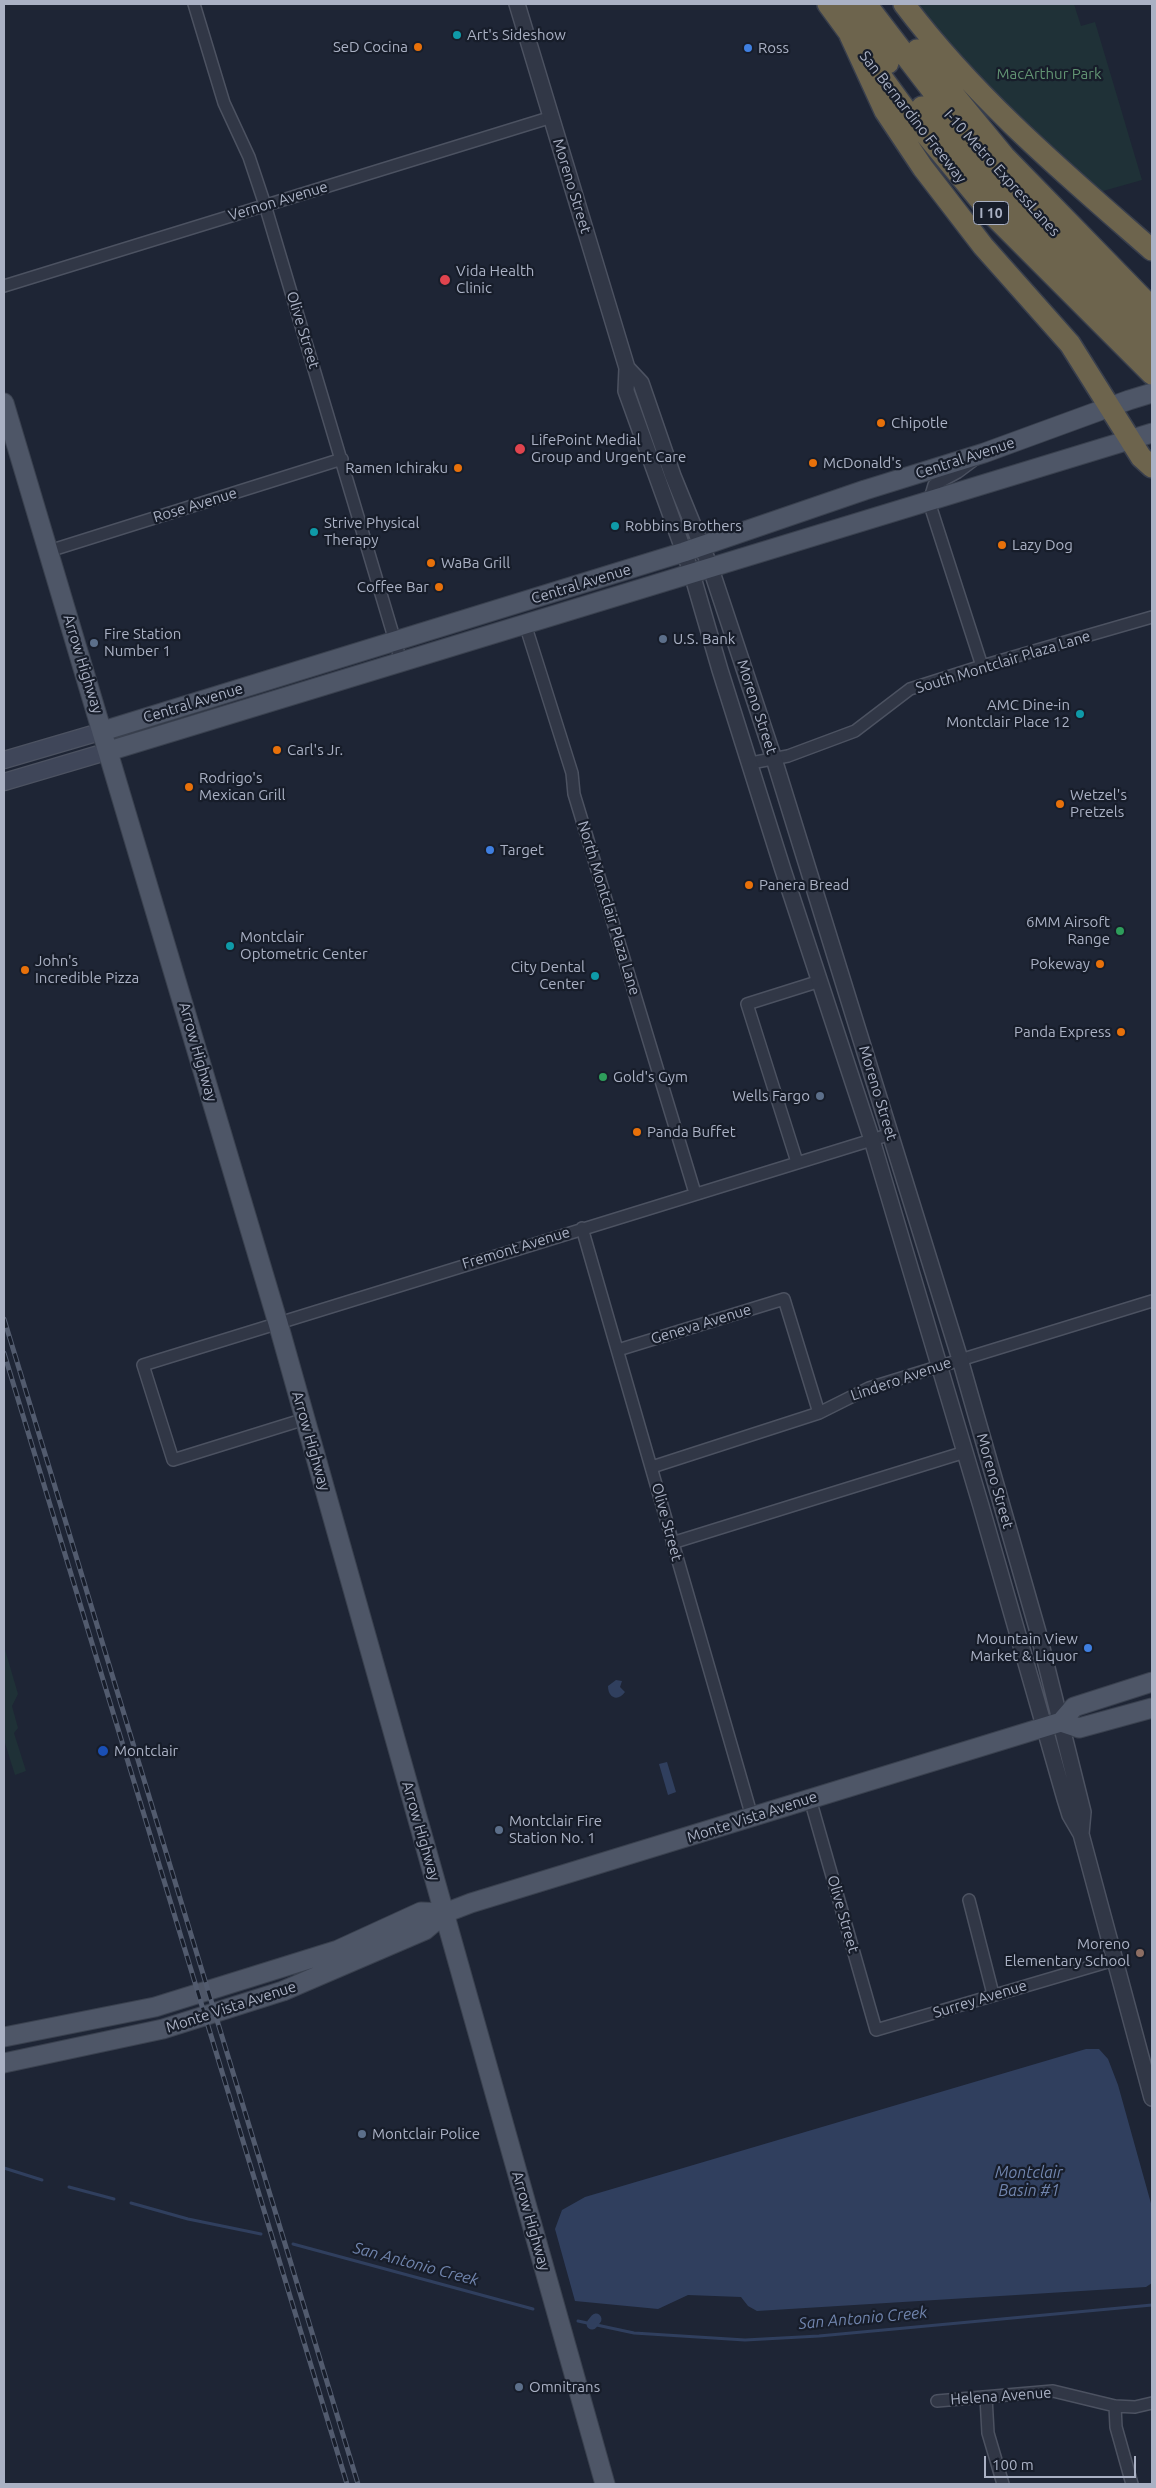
<!DOCTYPE html>
<html>
<head>
<meta charset="utf-8">
<style>
	body { margin:0 }
	#map { position:relative; width:1156px; height:2488px; overflow:hidden; background:#1e2535; font-family:Ubuntu,sans-serif }
	canvas { display:block }
	.frame { position:absolute; inset:0; border:5px solid #aab1c4; pointer-events:none }
	.scale { position:absolute; left:984px; top:2456px; width:152px; height:22px; box-sizing:border-box; border:2px solid #aab1c4; border-top:0; padding-left:6px; font-size:15px; line-height:18px; white-space:nowrap; color:#aab1c4; -webkit-text-stroke:4px #171d2a; paint-order:stroke }
</style>
</head>
<body>
<div id="map">
<canvas width="1156" height="2488"></canvas>
<div class="frame"></div>
<div class="scale">100 m</div>
</div>
<script>
const ctx = document.querySelector('canvas').getContext('2d');
ctx.lineJoin = 'round';
function fill(path, color) {
  ctx.fillStyle = color;
  ctx.fill(path, 'evenodd');
}
function strokePath(path, color, width, dash) {
  ctx.strokeStyle = color;
  ctx.lineWidth = width;
  ctx.lineCap = dash ? 'butt' : 'round';
  ctx.setLineDash(dash || []);
  ctx.stroke(path);
}
function drawText(font, color, halo, rows, align = 'center') {
  ctx.font = font + ' Ubuntu,sans-serif';
  ctx.lineWidth = 4.5;
  ctx.setLineDash([]);
  ctx.textBaseline = 'middle';
  ctx.strokeStyle = halo;
  ctx.fillStyle = color;
  for (const [text, x, y, turn = 0] of rows) {
    ctx.save();
    ctx.translate(x, y);
    ctx.rotate((+turn || 0) * Math.PI / 180);
    ctx.textAlign = isNaN(turn) ? turn : align;
    if (halo) ctx.strokeText(text, 0, 0);
    ctx.fillText(text, 0, 0);
    ctx.restore();
  }
}
const green = new Path2D(`
	M 918,4 L 1074,4 L 1081,26 L 1095,22 L 1142,180 L 1096,193 L 1048,153 L 912,6 Z
	M 4,1646 L 18,1694 L 12,1706 L 18,1728 L 14,1733 L 26,1771 L 15,1775 L 4,1740 Z`);
const water = new Path2D(`
	M 616,1680 L 622,1681 L 620,1687 L 625,1692 C 618,1702 608,1698 608,1686 Z
	M 667,1762 L 676,1792 L 668,1795 L 659,1764 Z
	M 1086,2049 L 1099,2049 L 1108,2059 L 1118,2085 L 1152,2207 L 1152,2283 L 1146,2287 L 757,2311 L 748,2306 L 741,2297 L 688,2295 L 658,2309 L 575,2301 L 555,2229 L 562,2210 L 585,2197 Z`);
const stream = new Path2D(`
	M 4,2168 L 42,2180
	M 69,2187 L 114,2199
	M 131,2203 L 188,2219 L 261,2234
	M 293,2244 L 533,2309
	M 578,2321 L 634,2333 L 745,2340 L 819,2336 L 1152,2305`);
const canal = new Path2D(`
	M 592,2324 L 596,2319`);
const minor = new Path2D(`
	M 194,4 L 224,103 L 249,157 L 265,205 L 401,661
	M 4,286 L 552,117
	M 974,460 L 958,472 L 934,485 L 929,502 L 982,666
	M 49,551 L 342,459
	M 525,624 L 572,773 L 574,794 L 695,1193
	M 751,763 L 788,756 L 855,731 L 910,689 L 982,666 L 1152,617
	M 797,1162 L 747,1004 L 820,981
	M 582,1228 L 752,1817
	M 618,1350 L 784,1299 L 819,1413
	M 305,1419 L 173,1460 L 143,1365 L 891,1134
	M 652,1467 L 819,1413 L 869,1388 L 1152,1301
	M 672,1543 L 965,1452
	M 810,1799 L 876,2030 L 1114,1960
	M 969,1900 L 993,1994
	M 986,2397 L 988,2433 L 1003,2484
	M 937,2401 L 1053,2391 L 1115,2406 L 1135,2407 L 1152,2403
	M 1115,2406 L 1116,2427 L 1132,2484`);
const tertiary = new Path2D(`
	M 517,4 L 627,368 L 626,391 L 692,574 L 720,670 L 783,870 L 872,1140 L 981,1506 L 1065,1799 L 1070,1815 L 1081,1834 L 1152,2098
	M 627,368 L 641,383 L 673,476 L 711,569 L 774,759 L 960,1359 L 1038,1632 L 1083,1812 L 1081,1834`);
const secondary = new Path2D(`
	M 4,760 L 103,731
	M 4,782 L 109,751`);
const primary = new Path2D(`
	M 4,403 L 278,1323 L 605,2484
	M 103,731 L 684,552 L 865,490 L 984,453 L 1129,400 L 1152,393
	M 109,751 L 1152,433
	M 1061,1722 L 1079,1728 L 1152,1708
	M 4,2037 L 155,2007 L 338,1950 L 421,1912 L 445,1913
	M 4,2063 L 163,2029 L 283,1991 L 425,1930 L 445,1913 L 471,1903 L 1061,1722 L 1074,1707 L 1152,1682`);
const motorway = new Path2D(`
	M 828,4 L 908,113 L 990,212 L 1152,374
	M 846,4 L 888,63
	M 866,4 L 974,145 L 1017,193 L 1152,330
	M 904,4 C 975,98 1064,173 1152,250
	M 850,35 L 885,111 L 923,168 L 983,246 L 1070,344 L 1141,457 L 1152,467
	M 917,50 L 1004,156 L 1152,308
	M 922,107 C 992,195 1072,273 1152,351`);
const rail = new Path2D(`
	M 4,1319 L 358,2484
	M 4,1353 L 347,2484`);
const markers = [
	[457,35,5,"#0f9aa8"],
	[418,47,5,"#e8710a"],
	[748,48,5,"#3f7fe0"],
	[445,280,6,"#e0444e"],
	[881,423,5,"#e8710a"],
	[520,449,6,"#e0444e"],
	[813,463,5,"#e8710a"],
	[458,468,5,"#e8710a"],
	[615,526,5,"#0f9aa8"],
	[314,532,5,"#0f9aa8"],
	[1002,545,5,"#e8710a"],
	[431,563,5,"#e8710a"],
	[439,587,5,"#e8710a"],
	[663,639,5,"#5c6f8a"],
	[94,643,5,"#5c6f8a"],
	[1080,714,5,"#0f9aa8"],
	[277,750,5,"#e8710a"],
	[189,787,5,"#e8710a"],
	[1060,804,5,"#e8710a"],
	[490,850,5,"#3f7fe0"],
	[749,885,5,"#e8710a"],
	[1120,931,5,"#2e9e5b"],
	[230,946,5,"#0f9aa8"],
	[1100,964,5,"#e8710a"],
	[25,970,5,"#e8710a"],
	[595,976,5,"#0f9aa8"],
	[1121,1032,5,"#e8710a"],
	[603,1077,5,"#2e9e5b"],
	[820,1096,5,"#5c6f8a"],
	[637,1132,5,"#e8710a"],
	[1088,1648,5,"#3f7fe0"],
	[103,1751,6,"#1a4fb4"],
	[499,1830,5,"#5c6f8a"],
	[1140,1953,5,"#8d6e63"],
	[362,2134,5,"#5c6f8a"],
	[519,2387,5,"#5c6f8a"]
];
const shields = [
	[991,213,35]
];
const shieldNames = [
	["I 10",991,213]
];
const poiNames = [
	["Art's Sideshow",467,35],
	["SeD Cocina",408,47,"right"],
	["Ross",758,48],
	["Vida Health",456,271],
	["Clinic",456,288],
	["Chipotle",891,423],
	["LifePoint Medial",531,440],
	["Group and Urgent Care",531,457],
	["McDonald's",823,463],
	["Ramen Ichiraku",448,468,"right"],
	["Strive Physical",324,523],
	["Therapy",324,540],
	["Robbins Brothers",625,526],
	["Lazy Dog",1012,545],
	["WaBa Grill",441,563],
	["Coffee Bar",429,587,"right"],
	["Fire Station",104,634],
	["Number 1",104,651],
	["U.S. Bank",673,639],
	["AMC Dine-in",1070,705,"right"],
	["Montclair Place 12",1070,722,"right"],
	["Carl's Jr.",287,750],
	["Rodrigo's",199,778],
	["Mexican Grill",199,795],
	["Wetzel's",1070,795],
	["Pretzels",1070,812],
	["Target",500,850],
	["Panera Bread",759,885],
	["6MM Airsoft",1110,922,"right"],
	["Range",1110,939,"right"],
	["Montclair",240,937],
	["Optometric Center",240,954],
	["John's",35,961],
	["Incredible Pizza",35,978],
	["Pokeway",1090,964,"right"],
	["City Dental",585,967,"right"],
	["Center",585,984,"right"],
	["Panda Express",1111,1032,"right"],
	["Gold's Gym",613,1077],
	["Wells Fargo",810,1096,"right"],
	["Panda Buffet",647,1132],
	["Mountain View",1078,1639,"right"],
	["Market & Liquor",1078,1656,"right"],
	["Montclair",114,1751],
	["Montclair Fire",509,1821],
	["Station No. 1",509,1838],
	["Moreno",1130,1944,"right"],
	["Elementary School",1130,1961,"right"],
	["Montclair Police",372,2134],
	["Omnitrans",529,2387]
];
const parkNames = [
	["MacArthur Park",1049,74]
];
const streetNames = [
	["San Bernardino Freeway",913,117,52],
	["I-10 Metro ExpressLanes",1002,173,48],
	["Moreno Street",572,186,73],
	["Vernon Avenue",278,201,-17],
	["Olive Street",303,330,73],
	["Central Avenue",965,458,-18],
	["Rose Avenue",195,505,-17],
	["Central Avenue",581,584,-17],
	["South Montclair Plaza Lane",1003,662,-17],
	["Arrow Highway",83,664,73],
	["Central Avenue",193,703,-17],
	["Moreno Street",757,707,72],
	["North Montclair Plaza Lane",609,908,73],
	["Arrow Highway",198,1052,74],
	["Moreno Street",878,1093,73],
	["Fremont Avenue",516,1248,-17],
	["Geneva Avenue",701,1324,-17],
	["Lindero Avenue",901,1379,-19],
	["Arrow Highway",311,1441,74],
	["Moreno Street",995,1481,74],
	["Olive Street",667,1522,75],
	["Monte Vista Avenue",752,1817,-18],
	["Arrow Highway",421,1831,74],
	["Olive Street",843,1914,74],
	["Surrey Avenue",980,1999,-17],
	["Monte Vista Avenue",231,2007,-18],
	["Arrow Highway",531,2221,74],
	["Helena Avenue",1001,2396,-4]
];
const waterNames = [
	["Montclair",1029,2173],
	["Basin #1",1029,2191],
	["San Antonio Creek",416,2264,15],
	["San Antonio Creek",863,2318,-5]
];
fill(green, '#1f3137');
fill(water, '#303f5e');
strokePath(stream, '#303f5e', 3);
strokePath(canal, '#303f5e', 11);
strokePath(minor, '#4c5261', 14);
strokePath(tertiary, '#4c5261', 18);
strokePath(secondary, '#4c5261', 19);
strokePath(primary, '#3a414f', 21);
strokePath(motorway, '#393f4d', 24);
strokePath(minor, '#313746', 11);
strokePath(tertiary, '#313746', 15);
strokePath(secondary, '#3f4659', 16);
strokePath(primary, '#4e5667', 19);
strokePath(motorway, '#6d644d', 21);
strokePath(rail, '#525b6e', 5);
strokePath(rail, '#171d2a', 3, [9]);
for (const [x, y, r, color] of markers) {
  const dot = new Path2D();
  dot.arc(x, y, r, 0, 2 * Math.PI);
  ctx.fillStyle = color;
  ctx.fill(dot);
  strokePath(dot, '#171d2a', 2);
}
for (const [x, y, w] of shields) {
  const box = new Path2D();
  box.roundRect(x - w / 2, y - 11.5, w, 23, 4);
  ctx.fillStyle = '#171d2a';
  ctx.fill(box);
  strokePath(box, '#aab1c4', 1);
}
drawText('bold 14px', '#aab1c4', null, shieldNames);
drawText('15px', '#aab1c4', '#171d2a', poiNames, 'left');
drawText('15px', '#629473', '#171d2a', parkNames);
drawText('15px', '#aab1c4', '#171d2a', streetNames);
drawText('italic 16px', '#7185ae', '#171d2a', waterNames);
</script>
</body>
</html>
